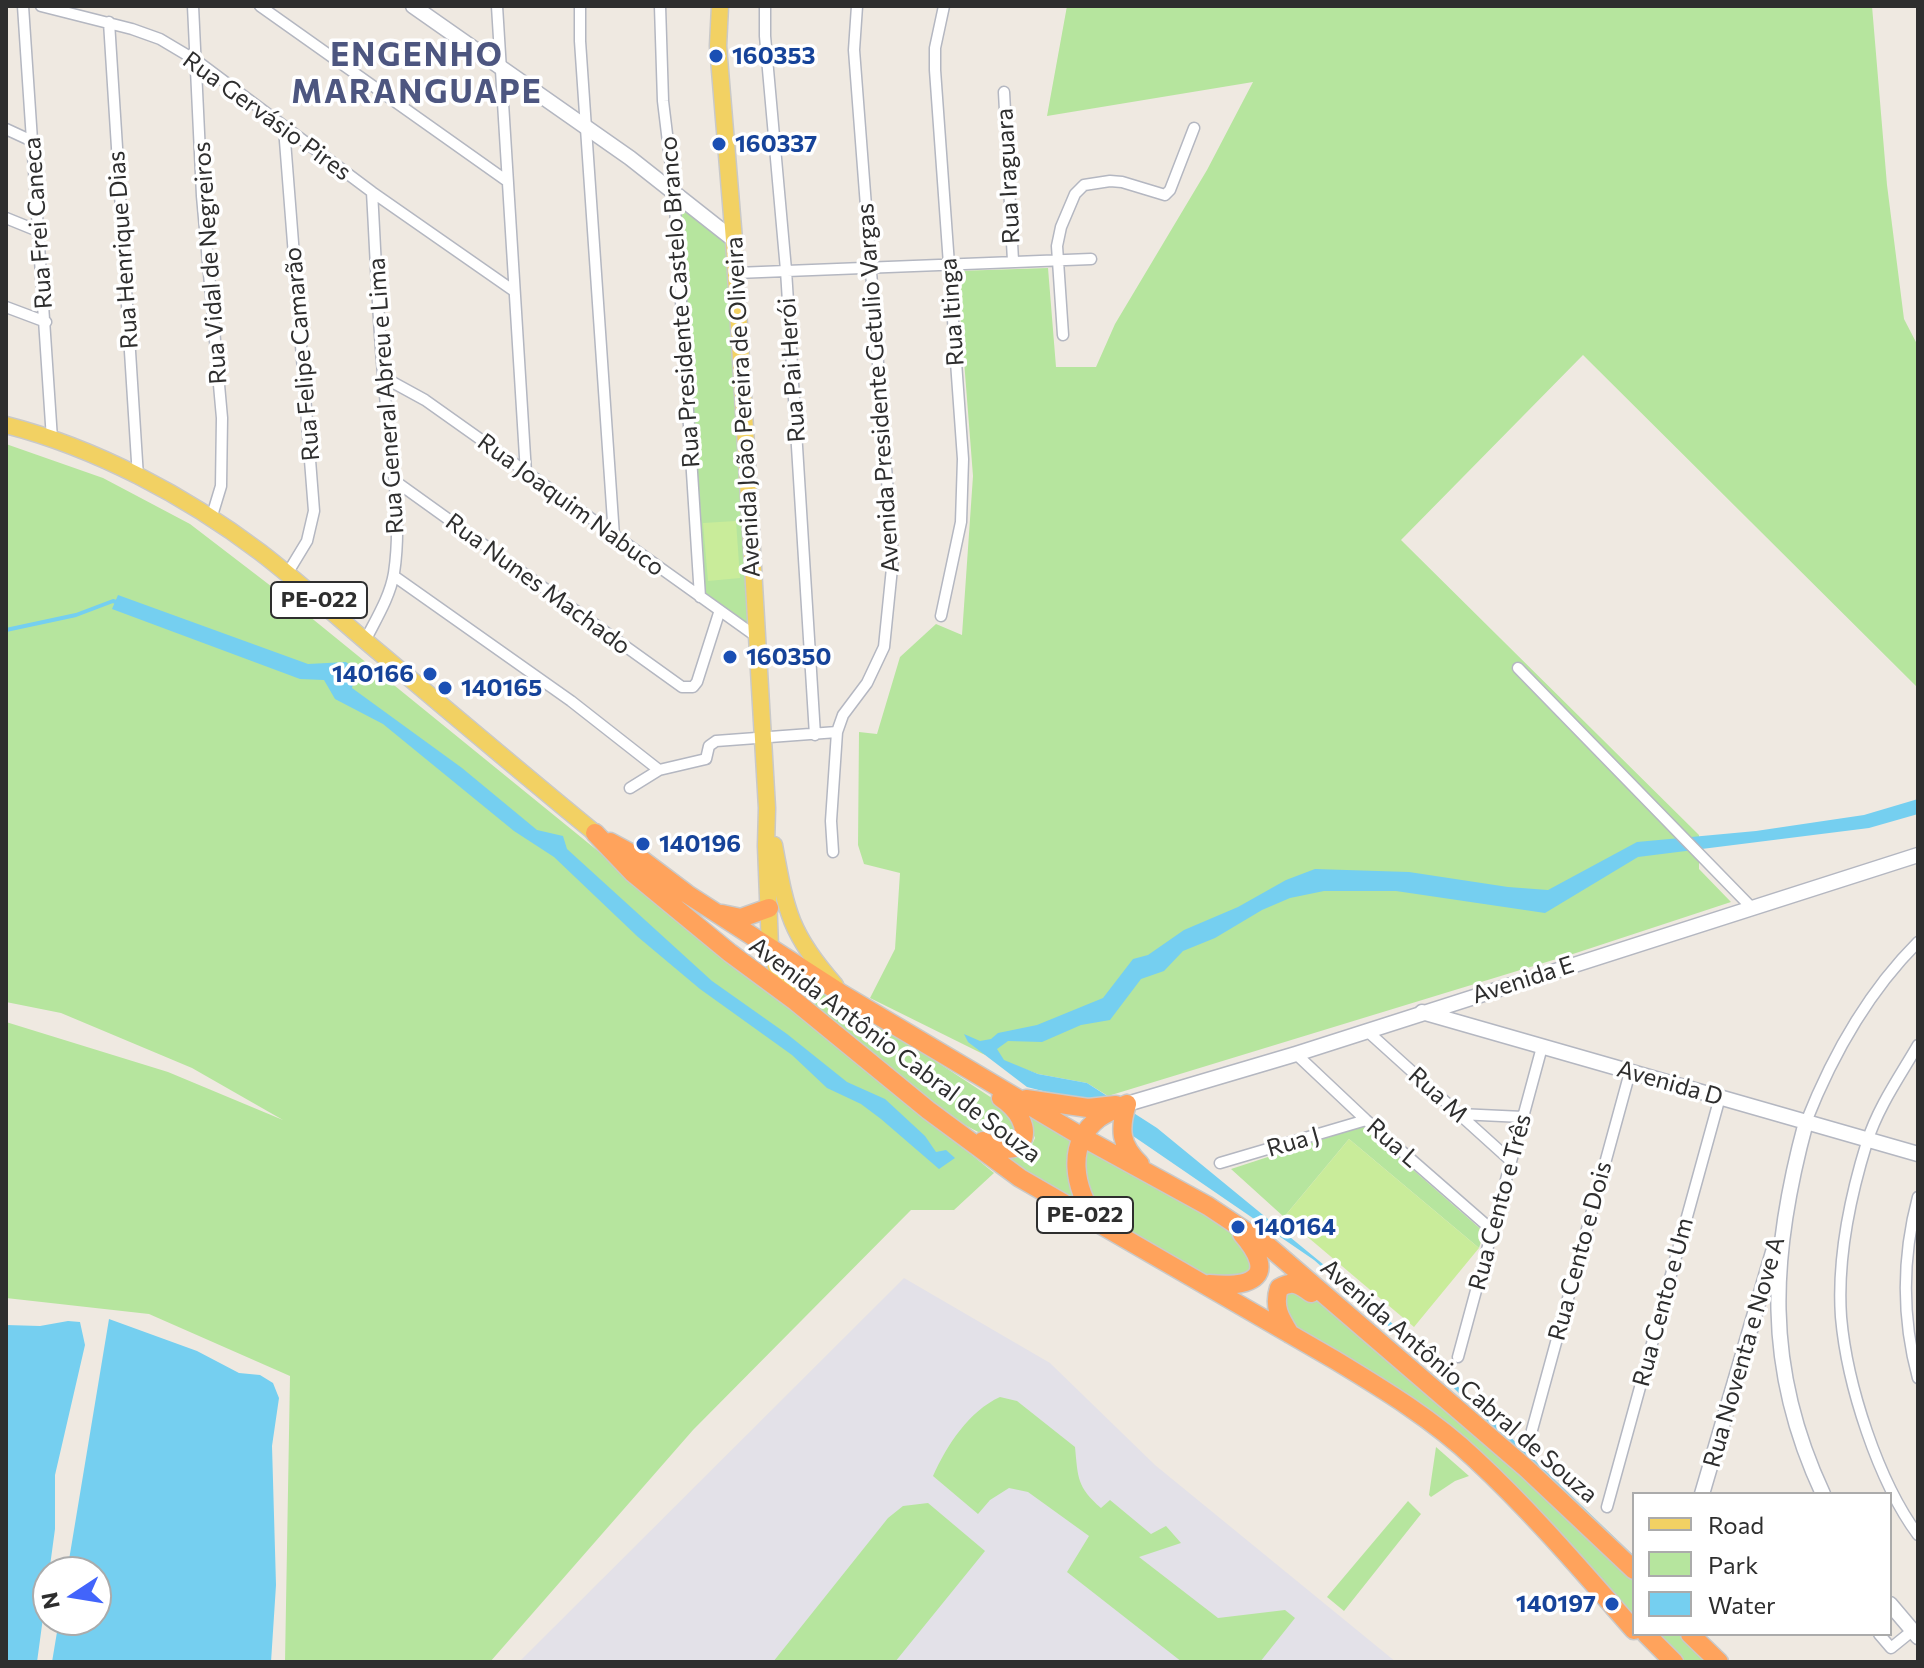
<!DOCTYPE html>
<html>
<head>
<meta charset="utf-8">
<style>
	body { margin:0 }
	#map { position:relative; width:1924px; height:1668px; overflow:hidden; background:#efe9e1; font-family:Commissioner,sans-serif }
	canvas { display:block }
	.frame { position:absolute; inset:0; border:8px solid #2e2e2e; pointer-events:none }
	.legend { position:absolute; left:1632px; top:1492px; width:260px; height:144px; box-sizing:border-box; background:#fff; border:2px solid #ababab; margin:0; padding:10px 14px; list-style:none; font-size:24px; color:#2e2e2e }
	.legend li { display:flex; align-items:center; gap:16px; height:40px }
	.legend b { width:40px; border:2px solid #ababab }
	.north { position:absolute; left:32px; top:1556px; width:80px; height:80px; box-sizing:border-box; background:#fff; border:2px solid #ababab; border-radius:50%; rotate:258deg; font-size:22px; font-weight:700; line-height:32px; text-align:center; color:#2e2e2e }
	.north::after { content:''; display:block; margin:auto; width:28px; height:36px; background:#4264fb; clip-path:polygon(50% 0,100% 100%,50% 72%,0 100%) }
</style>
</head>
<body>
<div id="map">
<canvas width="1924" height="1668"></canvas>
<div class="frame"></div>
<ul class="legend">
<li><b style="height:10px;background:#f2d163"></b>Road</li>
<li><b style="height:22px;background:#b6e59e"></b>Park</li>
<li><b style="height:22px;background:#75cff0"></b>Water</li>
</ul>
<div class="north">N</div>
</div>
<script>
const ctx = document.querySelector('canvas').getContext('2d');
ctx.lineJoin = 'round';
function fill(path, color) {
  ctx.fillStyle = color;
  ctx.fill(path, 'evenodd');
}
function strokePath(path, color, width, dash) {
  ctx.strokeStyle = color;
  ctx.lineWidth = width;
  ctx.lineCap = dash ? 'butt' : 'round';
  ctx.setLineDash(dash || []);
  ctx.stroke(path);
}
function drawText(font, color, halo, rows, align = 'center') {
  ctx.font = font + ' Commissioner,sans-serif';
  ctx.lineWidth = 7;
  ctx.setLineDash([]);
  ctx.textBaseline = 'middle';
  ctx.strokeStyle = halo;
  ctx.fillStyle = color;
  for (const [text, x, y, turn = 0] of rows) {
    ctx.save();
    ctx.translate(x, y);
    ctx.rotate((+turn || 0) * Math.PI / 180);
    ctx.textAlign = isNaN(turn) ? turn : align;
    if (halo) ctx.strokeText(text, 0, 0);
    ctx.fillText(text, 0, 0);
    ctx.restore();
  }
}
const industrial = new Path2D(`
	M 904,1278 L 1050,1363 L 1155,1465 L 1396,1662 L 519,1662 Z`);
const green = new Path2D(`
	M 1067,6 L 1872,6 L 1887,185 L 1904,319 L 1918,346 L 1918,688 L 1583,355 L 1401,540 L 1699,835 L 1699,869 L 1731,902 L 1576,953 L 1108,1096 L 1087,1083 L 1038,1074 L 983,1054 L 870,998 L 895,949 L 900,873 L 864,864 L 858,845 L 859,732 L 877,734 L 900,657 L 936,624 L 962,635 L 973,476 L 957,271 L 1048,268 L 1056,367 L 1096,367 L 1115,324 L 1207,170 L 1253,82 L 1047,116 Z
	M 677,200 L 734,240 L 757,637 L 703,595 Z
	M 6,444 L 103,478 L 190,524 L 293,603 L 994,1173 L 954,1210 L 911,1210 L 693,1430 L 490,1662 L 285,1662 L 290,1376 L 149,1314 L 6,1298 L 6,1022 L 168,1072 L 283,1120 L 192,1068 L 61,1013 L 6,1002 Z
	M 774,955 L 1001,1104 L 1022,1133 L 1007,1147 L 938,1111 L 803,1004 Z
	M 1014,1102 L 1074,1141 C 1066,1168 1065,1177 1076,1203 L 999,1155 L 1021,1157 L 1030,1149 L 1035,1138 L 1028,1121 Z
	M 1363,1126 L 1484,1232 L 1479,1248 L 1349,1139 L 1284,1217 L 1231,1169 Z
	M 1085,1146 L 1227,1227 L 1251,1254 L 1255,1268 L 1235,1285 L 1185,1268 L 1111,1223 L 1091,1204 L 1081,1168 Z
	M 1298,1283 L 1634,1571 L 1634,1623 L 1456,1441 L 1288,1326 L 1275,1291 Z
	M 1000,1397 L 1017,1401 L 1075,1447 C 1078,1478 1077,1487 1101,1508 L 1110,1500 L 1151,1534 L 1166,1526 L 1181,1543 L 1139,1557 L 1218,1618 L 1285,1610 L 1295,1618 L 1260,1662 L 1182,1662 L 1067,1572 L 1089,1536 L 1028,1492 L 1009,1488 L 990,1500 L 978,1514 L 933,1476 C 947,1445 969,1411 1000,1397 Z
	M 1436,1447 L 1469,1476 L 1455,1481 L 1431,1497 L 1429,1495 Z
	M 1408,1501 L 1421,1514 L 1344,1611 L 1327,1597 Z
	M 928,1503 L 985,1551 L 895,1662 L 773,1662 L 888,1518 L 903,1506 Z
	M 1649,1634 L 1696,1634 L 1722,1662 L 1675,1662 Z`);
const pitch = new Path2D(`
	M 736,521 L 740,578 L 708,581 L 703,523 Z
	M 1349,1139 L 1479,1248 L 1414,1327 L 1284,1217 Z`);
const water = new Path2D(`
	M 118,595 L 308,664 L 346,662 L 356,670 L 352,688 L 462,768 L 537,830 L 563,836 L 567,849 L 712,981 L 787,1034 L 847,1082 L 885,1099 L 925,1136 L 936,1152 L 946,1150 L 955,1158 L 939,1169 L 881,1119 L 861,1104 L 827,1088 L 792,1055 L 700,989 L 638,937 L 554,857 L 514,831 L 383,724 L 335,699 L 324,680 L 300,679 L 112,609 Z
	M 1918,799 L 1918,814 L 1869,828 L 1638,857 L 1545,913 L 1396,891 L 1324,891 L 1290,898 L 1262,910 L 1215,938 L 1183,951 L 1164,971 L 1141,979 L 1110,1020 L 1081,1025 L 1042,1042 L 1008,1041 L 997,1049 L 1004,1060 L 1038,1074 L 1087,1083 L 1157,1128 L 1374,1306 L 1634,1556 L 1634,1565 L 1411,1346 L 1314,1260 L 1082,1101 L 1027,1087 L 968,1042 L 964,1034 L 980,1041 L 991,1039 L 998,1033 L 1037,1025 L 1103,998 L 1133,959 L 1148,955 L 1184,930 L 1238,907 L 1286,880 L 1315,869 L 1409,872 L 1508,887 L 1548,890 L 1637,842 L 1756,831 L 1864,815 Z
	M 109,1319 L 197,1351 L 239,1373 L 260,1375 L 273,1383 L 279,1398 L 272,1446 L 276,1585 L 271,1662 L 52,1662 L 59,1620 L 96,1620 L 96,1572 L 67,1572 Z
	M 68,1321 L 80,1322 L 85,1345 L 55,1475 L 55,1529 L 37,1662 L 6,1662 L 6,1325 L 40,1326 Z`);
const stream = new Path2D(`
	M 6,630 L 76,615 L 113,601 L 119,603`);
const street = new Path2D(`
	M 23,6 L 52,439
	M 41,6 L 132,29 L 160,39 L 197,61 L 372,192 L 514,291
	M 193,6 L 202,196 L 222,418 L 221,486 L 211,519
	M 260,6 L 507,181
	M 497,6 L 526,473
	M 580,6 L 580,41 L 614,536
	M 660,6 L 663,101 L 674,192 L 700,597
	M 765,6 L 765,36 L 786,270 L 815,735
	M 109,22 L 138,477
	M 1004,92 L 1013,261
	M 284,128 L 314,511 L 307,541 L 287,574
	M 6,129 L 32,141
	M 6,218 L 38,231
	M 736,273 L 1091,259
	M 6,307 L 46,322
	M 1063,335 L 1057,246 L 1061,227 L 1075,194 L 1084,185 L 1110,181 L 1122,182 L 1165,195 L 1170,190 L 1194,128
	M 383,377 L 425,400 L 480,439 L 757,637
	M 395,481 L 682,687 L 693,687 L 697,682 L 719,613
	M 394,576 L 571,701 L 659,770
	M 941,616 L 961,522 L 963,459 L 935,70 L 935,48 L 944,6
	M 365,641 C 376,619 390,597 394,573 C 403,514 390,454 385,395 C 378,328 376,260 372,192
	M 1518,668 L 1752,908
	M 630,788 L 659,770 L 706,759 L 709,746 L 716,741 L 837,732
	M 833,852 L 831,821 L 837,732 L 843,715 L 867,683 L 884,647 L 893,558 L 854,50 L 857,6
	M 1366,1030 L 1511,1161
	M 1918,1045 C 1900,1076 1878,1107 1867,1142 C 1850,1197 1837,1260 1841,1317 C 1847,1385 1878,1481 1918,1535
	M 1296,1054 L 1366,1120 L 1492,1230
	M 1459,1114 L 1523,1117
	M 1806,1122 C 1832,1056 1868,992 1918,942
	M 1220,1163 L 1366,1120
	M 1918,1197 C 1902,1257 1902,1319 1918,1378
	M 1458,1357 L 1542,1047
	M 1532,1430 L 1630,1072
	M 1607,1507 L 1720,1097
	M 1879,1634 L 1891,1648 L 1912,1631`);
const secondary = new Path2D(`
	M 413,6 L 630,158 L 734,240
	M 1422,1012 L 1918,1154
	M 1127,1104 L 1296,1054 L 1918,855
	M 1806,1122 C 1770,1255 1763,1366 1823,1494
	M 1702,1494 L 1773,1252
	M 1890,1604 L 1918,1637`);
const primary = new Path2D(`
	M 720,6 L 718,46 L 734,240 L 767,808 L 766,846 L 770,947 L 780,980 L 789,994
	M 6,425 C 96,448 186,496 260,552 C 302,584 340,620 381,654 C 452,714 523,774 595,833
	M 774,845 C 786,910 789,933 835,985`);
const highway = new Path2D(`
	M 595,833 L 633,873 L 730,953 L 795,1001 L 928,1110 L 1020,1178 L 1335,1360 C 1383,1389 1434,1420 1475,1459 C 1532,1512 1583,1572 1634,1630
	M 610,842 L 638,857 L 687,894 L 842,994 L 1084,1138 L 1208,1206 L 1268,1246 L 1527,1469 L 1634,1570
	M 722,914 L 741,918 L 769,908
	M 1026,1099 L 1088,1108 L 1116,1105
	M 1127,1104 C 1119,1129 1120,1145 1140,1164
	M 983,1141 C 1029,1167 1038,1122 1001,1098
	M 1096,1220 C 1075,1189 1064,1145 1099,1118 C 1108,1112 1118,1108 1127,1104
	M 1209,1284 C 1254,1288 1278,1276 1242,1234
	M 1290,1334 C 1280,1318 1273,1307 1279,1288 C 1292,1280 1299,1284 1311,1293
	M 1646,1634 L 1674,1662
	M 1690,1634 L 1719,1662`);
const markers = [
	[716,56,8,"#1a4fb4"],
	[719,144,8,"#1a4fb4"],
	[730,657,8,"#1a4fb4"],
	[430,674,8,"#1a4fb4"],
	[445,688,8,"#1a4fb4"],
	[643,844,8,"#1a4fb4"],
	[1238,1227,8,"#1a4fb4"],
	[1612,1604,8,"#1a4fb4"]
];
const shields = [
	[319,600,96],
	[1085,1215,96]
];
const shieldNames = [
	["PE-022",319,600],
	["PE-022",1085,1215]
];
const transitNames = [
	["160353",732,56],
	["160337",735,144],
	["160350",746,657],
	["140166",414,674,"right"],
	["140165",461,688],
	["140196",659,844],
	["140164",1254,1227],
	["140197",1596,1604,"right"]
];
const streetNames = [
	["Rua Gervásio Pires",267,116,36],
	["Rua Iraguara",1008,176,-93],
	["Rua Frei Caneca",38,223,-94],
	["Rua Henrique Dias",123,250,-94],
	["Rua Vidal de Negreiros",210,263,-94],
	["Rua Presidente Castelo Branco",680,302,-94],
	["Rua Itinga",952,312,-94],
	["Rua Felipe Camarão",302,354,-95],
	["Rua Pai Herói",792,370,-94],
	["Avenida Presidente Getulio Vargas",878,388,-94],
	["Rua General Abreu e Lima",386,396,-94],
	["Avenida João Pereira de Oliveira",743,407,-93],
	["Rua Joaquim Nabuco",571,505,36],
	["Rua Nunes Machado",538,584,36],
	["Avenida E",1523,980,-18],
	["Avenida Antônio Cabral de Souza",895,1050,37],
	["Avenida D",1670,1083,16],
	["Rua M",1438,1095,42],
	["Rua J",1293,1142,-16],
	["Rua L",1393,1143,41],
	["Rua Cento e Três",1500,1202,-75],
	["Rua Cento e Dois",1580,1251,-75],
	["Rua Cento e Um",1663,1302,-75],
	["Rua Noventa e Nove A",1744,1352,-74],
	["Avenida Antônio Cabral de Souza",1459,1381,41]
];
const districtNames = [
	["ENGENHO",417,55],
	["MARANGUAPE",417,92]
];
fill(industrial, '#e3e1e8');
fill(green, '#b6e59e');
fill(pitch, '#c9ec9a');
fill(water, '#75cff0');
strokePath(stream, '#75cff0', 4);
strokePath(street, '#b4b7c1', 13);
strokePath(secondary, '#b4b7c1', 17);
strokePath(primary, '#c9c9c9', 19);
strokePath(highway, '#c9c9c9', 21);
strokePath(street, '#fff', 10);
strokePath(secondary, '#fff', 14);
strokePath(primary, '#f2d163', 16);
strokePath(highway, '#ffa35c', 18);
for (const [x, y, r, color] of markers) {
  const dot = new Path2D();
  dot.arc(x, y, r, 0, 2 * Math.PI);
  ctx.fillStyle = color;
  ctx.fill(dot);
  strokePath(dot, '#fff', 3);
}
for (const [x, y, w] of shields) {
  const box = new Path2D();
  box.roundRect(x - w / 2, y - 18, w, 36, 6);
  ctx.fillStyle = '#fff';
  ctx.fill(box);
  strokePath(box, '#2e2e2e', 2);
}
drawText('bold 22px', '#2e2e2e', null, shieldNames);
drawText('bold 24px', '#164399', '#fff', transitNames, 'left');
drawText('24px', '#2e2e2e', '#fff', streetNames);
ctx.letterSpacing = '2px';
drawText('bold 32px', '#4d5680', '#fff', districtNames);
ctx.letterSpacing = '0px';
</script>
</body>
</html>
